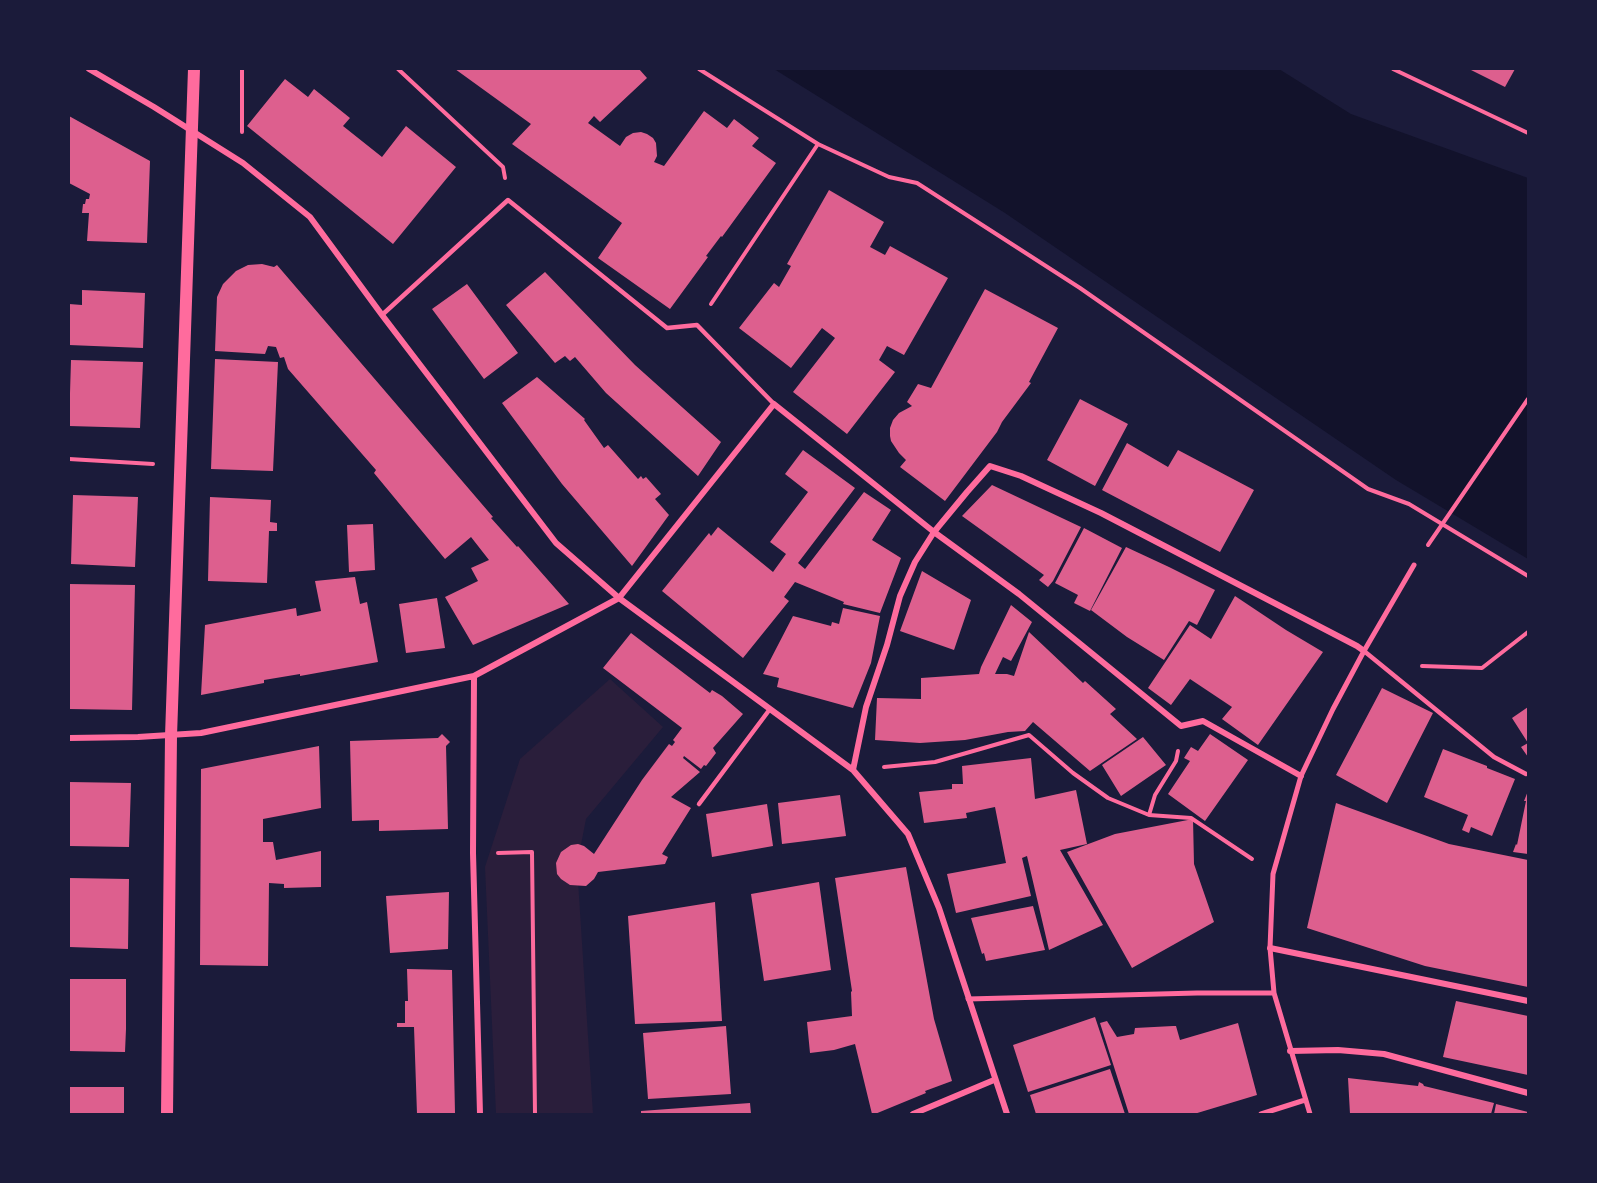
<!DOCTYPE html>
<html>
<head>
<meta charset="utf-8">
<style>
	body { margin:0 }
	#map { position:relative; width:1597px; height:1183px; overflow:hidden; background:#1b1b3a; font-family:"Roboto Serif",serif }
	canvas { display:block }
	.frame { position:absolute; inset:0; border:70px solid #1b1b3a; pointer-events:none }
</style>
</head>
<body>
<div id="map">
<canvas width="1597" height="1183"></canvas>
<div class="frame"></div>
</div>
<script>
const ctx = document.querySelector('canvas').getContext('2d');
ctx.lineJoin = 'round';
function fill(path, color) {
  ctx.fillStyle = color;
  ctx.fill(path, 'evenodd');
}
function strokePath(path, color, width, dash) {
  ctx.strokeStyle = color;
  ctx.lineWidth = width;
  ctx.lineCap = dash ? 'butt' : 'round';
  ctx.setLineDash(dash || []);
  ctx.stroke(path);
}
const green = new Path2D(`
	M 610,679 L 663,727 L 586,819 L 577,865 L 593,1114 L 496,1114 L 485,867 L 520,759 Z`);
const water = new Path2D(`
	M 774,69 L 1279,69 L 1351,114 L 1528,178 L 1528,559 L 1396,480 L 1005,213 Z`);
const building = new Path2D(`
	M 455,69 L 639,69 L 647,78 L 600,122 L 594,116 L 588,123 L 620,146 L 626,137 L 633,133 L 641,132 L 647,134 L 653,138 L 656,143 L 657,156 L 654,162 L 664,166 L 704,111 L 727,128 L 734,119 L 759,138 L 752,146 L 776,163 L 722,237 L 721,236 L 706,256 L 708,257 L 670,309 L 598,258 L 622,223 L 512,144 L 531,124 Z
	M 1469,69 L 1515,69 L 1505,87 Z
	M 285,79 L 308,97 L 314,89 L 350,118 L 343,126 L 382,157 L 406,126 L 456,167 L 393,244 L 247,126 Z
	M 69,116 L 150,161 L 147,243 L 87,241 L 89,213 L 82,213 L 83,204 L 85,204 L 86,199 L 89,199 L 90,194 L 69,183 Z
	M 829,190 L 884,222 L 870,247 L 885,255 L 890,246 L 948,278 L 904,355 L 887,346 L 879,360 L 895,372 L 847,434 L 793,392 L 835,338 L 822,328 L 791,368 L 739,328 L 774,283 L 779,287 L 791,266 L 787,264 Z
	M 262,264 L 274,267 L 277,265 L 493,517 L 491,518 L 517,547 L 518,546 L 569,604 L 473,645 L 445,597 L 478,581 L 471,568 L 489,560 L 471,537 L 445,559 L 374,473 L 376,470 L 288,369 L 284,357 L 280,358 L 276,347 L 268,346 L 265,354 L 215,351 L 217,297 L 223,284 L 236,271 L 248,265 Z
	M 545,272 L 635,365 L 721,442 L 698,476 L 606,393 L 575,357 L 570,361 L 565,356 L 555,363 L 506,305 Z
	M 467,284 L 518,353 L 484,379 L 432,309 Z
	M 985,289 L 1058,328 L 1029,382 L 1031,383 L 1002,422 L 997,432 L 945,501 L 900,467 L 906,460 L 899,453 L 891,441 L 890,436 L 890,428 L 893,420 L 899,413 L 912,406 L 907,402 L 918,384 L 931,388 Z
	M 82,290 L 145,293 L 143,348 L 69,345 L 69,304 L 82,305 Z
	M 215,359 L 278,362 L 273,471 L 211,469 Z
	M 71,360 L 143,362 L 140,428 L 69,426 Z
	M 537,377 L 585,419 L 584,420 L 604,448 L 608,445 L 638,479 L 641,476 L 643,479 L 646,477 L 661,494 L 655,499 L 669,515 L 632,566 L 562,484 L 502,403 Z
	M 1080,399 L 1128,424 L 1095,486 L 1047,460 Z
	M 1127,443 L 1168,467 L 1178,450 L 1254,490 L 1220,552 L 1102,490 Z
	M 803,450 L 855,488 L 798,563 L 805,569 L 864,492 L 891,510 L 872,540 L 901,558 L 880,613 L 843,604 L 844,602 L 795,582 L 784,597 L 789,601 L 743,658 L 662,591 L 709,533 L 711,536 L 718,527 L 773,572 L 786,554 L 770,542 L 808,492 L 785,474 Z
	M 992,485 L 1081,527 L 1053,581 L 1048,587 L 1039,580 L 1044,575 L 962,516 Z
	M 73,495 L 138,497 L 135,567 L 71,564 Z
	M 210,497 L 271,500 L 270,522 L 277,523 L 277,531 L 269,531 L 267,583 L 208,581 Z
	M 373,524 L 375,570 L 349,572 L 347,525 Z
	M 1084,528 L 1122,548 L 1090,611 L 1074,603 L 1078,595 L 1055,583 Z
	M 1126,547 L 1169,567 L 1215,590 L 1197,625 L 1189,621 L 1164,660 L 1127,637 L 1091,610 Z
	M 922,571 L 971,600 L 954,650 L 900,631 Z
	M 355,577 L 360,604 L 367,602 L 378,662 L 300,676 L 300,674 L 264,680 L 264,683 L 201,695 L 205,625 L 296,608 L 297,616 L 321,611 L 315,581 Z
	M 69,584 L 135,585 L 132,710 L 69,709 Z
	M 1235,596 L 1286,630 L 1323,652 L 1258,745 L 1222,719 L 1232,707 L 1190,679 L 1171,705 L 1148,688 L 1190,625 L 1211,639 Z
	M 437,598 L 445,648 L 406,653 L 399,604 Z
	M 1011,605 L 1032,622 L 1011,661 L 1003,657 L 995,674 L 1007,674 L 1014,676 L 1029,632 L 1083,683 L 1085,681 L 1116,709 L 1110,714 L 1137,739 L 1090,771 L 1033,722 L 1025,731 L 1008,732 L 965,740 L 920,743 L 875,740 L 877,698 L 921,699 L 921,678 L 979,674 L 981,667 Z
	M 843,608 L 880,616 L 871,663 L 853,708 L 777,687 L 779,678 L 763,674 L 793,616 L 831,626 L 832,622 L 839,624 Z
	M 631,633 L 710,693 L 712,690 L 722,696 L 743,714 L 713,748 L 716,753 L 706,766 L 704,765 L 701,769 L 684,756 L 683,758 L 700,772 L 671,797 L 691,808 L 662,854 L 668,857 L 665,864 L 598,872 L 594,879 L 586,886 L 570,885 L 561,879 L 557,874 L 556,863 L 561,852 L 571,845 L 578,844 L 584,846 L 594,854 L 642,780 L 669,744 L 672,746 L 675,742 L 673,740 L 682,728 L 603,668 Z
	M 1382,688 L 1433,713 L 1387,803 L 1336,775 Z
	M 1528,707 L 1528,757 L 1521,747 L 1528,743 L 1512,718 Z
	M 442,734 L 450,742 L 446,746 L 448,829 L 379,831 L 379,820 L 352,821 L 350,741 L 438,738 Z
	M 1210,734 L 1248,760 L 1205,821 L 1168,794 L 1190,761 L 1184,758 L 1191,747 L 1198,751 Z
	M 1143,737 L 1166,765 L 1121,796 L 1102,765 Z
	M 319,746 L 321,808 L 263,819 L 263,842 L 273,842 L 276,860 L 321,851 L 321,887 L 284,888 L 284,884 L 269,883 L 268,966 L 200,965 L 201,769 Z
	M 1443,749 L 1487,766 L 1487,768 L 1515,779 L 1492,836 L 1471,827 L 1469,833 L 1462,830 L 1468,815 L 1424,797 Z
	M 1031,758 L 1035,799 L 1076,790 L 1087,844 L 1060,850 L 1103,925 L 1049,950 L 1027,856 L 1022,858 L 1031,896 L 956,913 L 947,874 L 1006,863 L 995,807 L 966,813 L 967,818 L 924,823 L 919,792 L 952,789 L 952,784 L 963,784 L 962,766 Z
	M 69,782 L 131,783 L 129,847 L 69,846 Z
	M 1528,791 L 1528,854 L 1513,852 L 1516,844 L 1517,845 L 1526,801 L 1524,801 Z
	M 840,795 L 846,836 L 782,844 L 778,803 Z
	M 1336,803 L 1449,844 L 1528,860 L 1528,987 L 1425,966 L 1307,928 Z
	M 767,804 L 773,846 L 712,857 L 706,814 Z
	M 1193,819 L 1194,864 L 1214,922 L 1132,968 L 1067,852 L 1115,834 Z
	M 906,867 L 934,1019 L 952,1081 L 925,1091 L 926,1093 L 875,1114 L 872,1114 L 855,1044 L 834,1050 L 810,1053 L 807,1022 L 852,1016 L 851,992 L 852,991 L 835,878 Z
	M 69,878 L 129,879 L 128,949 L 69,947 Z
	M 819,882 L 831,970 L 764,981 L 751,894 Z
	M 449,892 L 448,949 L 390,953 L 386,896 Z
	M 715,902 L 722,1021 L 635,1024 L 628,916 Z
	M 1033,906 L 1045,950 L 986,961 L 984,953 L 982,954 L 971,918 Z
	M 407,969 L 452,970 L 455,1113 L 417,1114 L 414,1027 L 397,1027 L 397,1023 L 405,1023 L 405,1001 L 408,1001 Z
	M 69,979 L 126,979 L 126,1029 L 125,1052 L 69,1051 Z
	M 1456,1001 L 1528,1016 L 1528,1075 L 1443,1057 Z
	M 1095,1017 L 1111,1065 L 1028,1092 L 1013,1045 Z
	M 1107,1021 L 1117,1037 L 1134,1034 L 1135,1028 L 1173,1026 L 1176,1026 L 1180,1040 L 1238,1023 L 1257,1095 L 1194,1114 L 1129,1114 L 1100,1023 Z
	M 726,1026 L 731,1094 L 648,1099 L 643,1033 Z
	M 1110,1069 L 1125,1114 L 1036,1114 L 1030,1095 Z
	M 1348,1078 L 1418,1086 L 1419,1082 L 1423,1084 L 1424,1086 L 1494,1103 L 1491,1114 L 1350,1114 Z
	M 69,1087 L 124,1087 L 124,1114 L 69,1114 Z
	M 750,1103 L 751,1114 L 641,1114 L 641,1111 Z
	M 1496,1104 L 1528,1112 L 1528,1114 L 1494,1114 Z`);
const path = new Path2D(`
	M 242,69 L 242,132
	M 398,69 L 503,167 L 505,178
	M 699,69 L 818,144 L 889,177 L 917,183 L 1080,288 L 1368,489 L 1409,504 L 1528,576
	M 1393,69 L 1528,133
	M 711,304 L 818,144
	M 69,459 L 153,464
	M 1428,545 L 1528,399
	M 1422,666 L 1482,668 L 1528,632
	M 884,767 L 935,762 L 1029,735 L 1073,773 L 1108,798 L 1149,815 L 1155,795 L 1176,761 L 1178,751
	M 1149,815 L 1191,818 L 1252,859
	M 498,853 L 532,852 L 535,1114`);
const service = new Path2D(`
	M 382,315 L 508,200 L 667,328 L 697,325 L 774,404
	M 1364,651 L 1494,757 L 1526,774
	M 699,804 L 770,709`);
const pedestrian = new Path2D(`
	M 968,999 L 1197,993 L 1274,993
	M 1261,1114 L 1305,1100
	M 1310,1114 L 1274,993 L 1270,948 L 1273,874 L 1301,776 L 1333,709 L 1364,651 L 1414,565`);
const minor = new Path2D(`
	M 89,69 L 154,107 L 243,163 L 310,217 L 382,315 L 556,543 L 619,598 L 853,770 L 908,834 L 939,908 L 1007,1114
	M 474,676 L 473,853 L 480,1114
	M 69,738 L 138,737 L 201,733 L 474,676 L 619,598 L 774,404 L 934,532 L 1019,594 L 1181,726 L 1203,721 L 1301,776
	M 853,770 L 866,707 L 887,645 L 900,596 L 915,562 L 934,532 L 967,492 L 990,466 L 1021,476 L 1101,513 L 1357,646 L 1364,651
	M 1270,948 L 1528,1001
	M 1290,1051 L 1338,1050 L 1384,1054 L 1528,1093
	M 913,1114 L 994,1080`);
const secondary = new Path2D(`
	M 167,1114 L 171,736 L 194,69`);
fill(green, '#2a1e3b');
fill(water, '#12122b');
fill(building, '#dd5f8e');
strokePath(path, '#ff6b9d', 4);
strokePath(service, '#ff6b9d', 4.5);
strokePath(pedestrian, '#ff6b9d', 5);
strokePath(minor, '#ff6b9d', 6);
strokePath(secondary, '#ff6b9d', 12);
</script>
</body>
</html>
